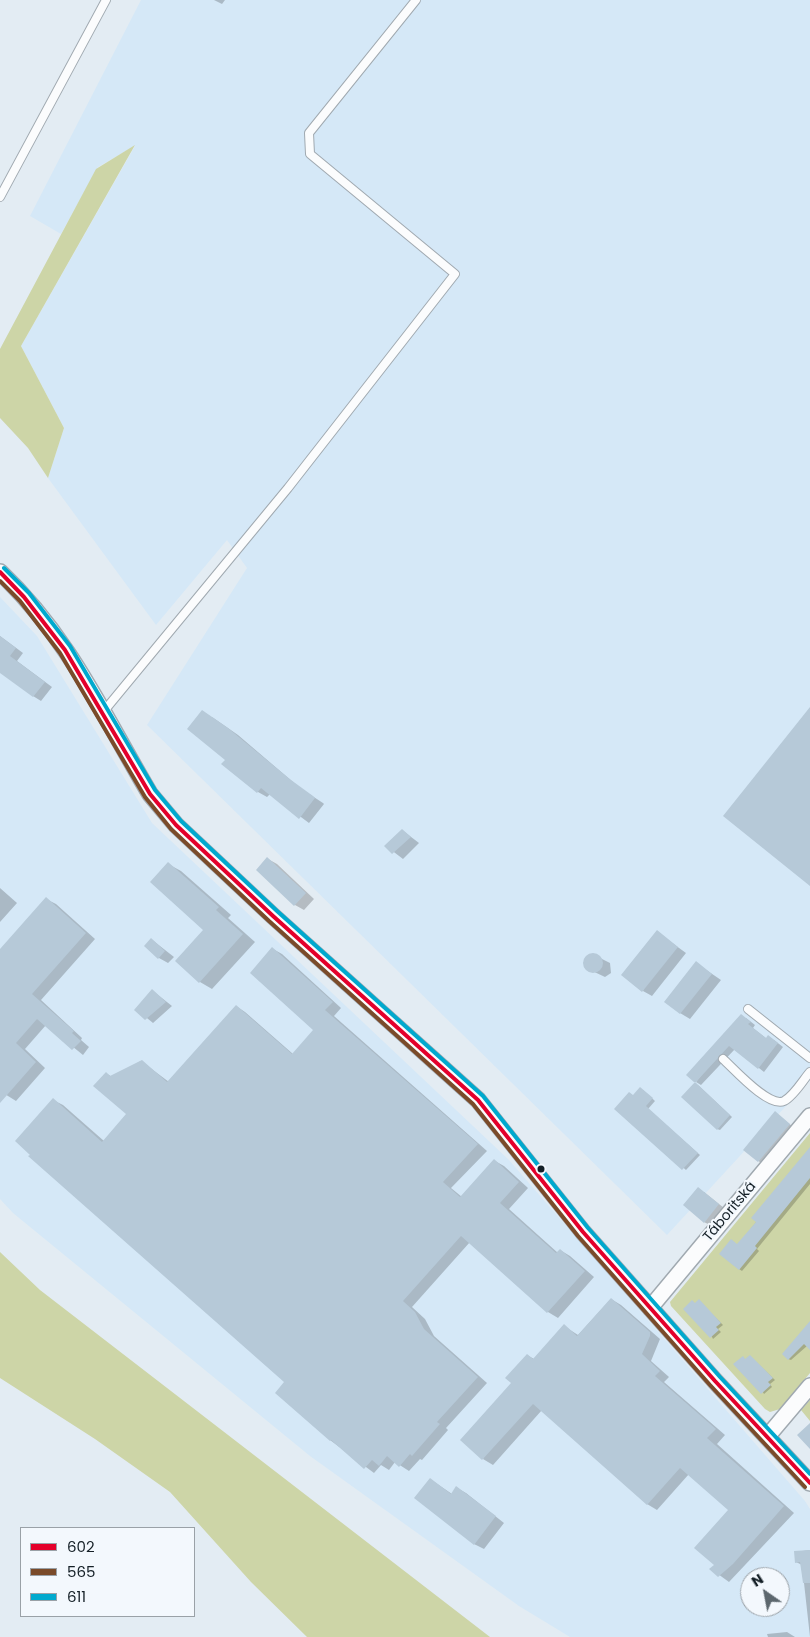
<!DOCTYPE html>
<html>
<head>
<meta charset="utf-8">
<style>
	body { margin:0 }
	#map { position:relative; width:810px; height:1637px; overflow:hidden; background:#e3ecf3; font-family:Poppins,sans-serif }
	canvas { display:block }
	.legend { position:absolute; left:20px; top:1527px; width:175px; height:90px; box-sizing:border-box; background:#f3f8fd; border:1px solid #9aa1a7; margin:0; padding:6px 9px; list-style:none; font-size:15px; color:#141f26 }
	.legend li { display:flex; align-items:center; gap:10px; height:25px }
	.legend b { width:25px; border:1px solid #9aa1a7 }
	.north { position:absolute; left:740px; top:1567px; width:50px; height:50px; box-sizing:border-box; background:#f3f8fd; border:1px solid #9aa1a7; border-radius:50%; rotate:327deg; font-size:14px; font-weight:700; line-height:20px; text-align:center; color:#141f26 }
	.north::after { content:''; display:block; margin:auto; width:18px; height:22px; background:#5c676e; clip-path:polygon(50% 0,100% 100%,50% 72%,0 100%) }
</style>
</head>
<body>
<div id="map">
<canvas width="810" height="1637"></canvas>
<ul class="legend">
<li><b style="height:6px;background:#e4002b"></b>602</li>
<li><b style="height:6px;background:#7a4b2a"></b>565</li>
<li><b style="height:6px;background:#00a9ce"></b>611</li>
</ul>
<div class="north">N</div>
</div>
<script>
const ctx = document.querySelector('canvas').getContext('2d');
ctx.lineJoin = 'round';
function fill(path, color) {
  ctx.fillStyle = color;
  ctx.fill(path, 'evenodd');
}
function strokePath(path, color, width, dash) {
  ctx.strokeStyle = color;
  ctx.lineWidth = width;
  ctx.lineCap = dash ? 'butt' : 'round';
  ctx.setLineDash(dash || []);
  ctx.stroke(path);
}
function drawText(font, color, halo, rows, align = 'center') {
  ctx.font = font + ' Poppins,sans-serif';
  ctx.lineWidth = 4;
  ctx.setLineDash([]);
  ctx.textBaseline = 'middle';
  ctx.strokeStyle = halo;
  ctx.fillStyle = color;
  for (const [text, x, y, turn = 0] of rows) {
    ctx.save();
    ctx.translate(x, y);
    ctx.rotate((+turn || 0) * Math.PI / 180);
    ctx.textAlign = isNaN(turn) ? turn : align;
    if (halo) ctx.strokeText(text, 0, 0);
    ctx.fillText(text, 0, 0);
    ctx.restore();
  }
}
const built = new Path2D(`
	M 141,0 L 810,0 L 810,1080 L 667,1235 L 147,725 L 247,568 L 227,540 L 156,625 L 48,478 L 64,428 L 21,346 L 135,146 L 98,167 L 61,234 L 30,216 Z
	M 0,597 L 37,636 L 152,823 L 509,1160 L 805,1501 L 810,1509 L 810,1637 L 570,1637 L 519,1606 L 310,1456 L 13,1213 L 0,1199 ZM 750,1577 L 780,1577 L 780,1607 L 750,1607 Z`);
const green = new Path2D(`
	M 135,145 L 21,346 L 64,428 L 48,478 L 28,448 L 0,418 L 0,349 L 96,169 Z
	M 810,1133 L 810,1373 L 780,1409 L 770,1412 L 765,1409 L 671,1306 L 670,1302 Z
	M 0,1252 L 40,1290 L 490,1637 L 307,1637 L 251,1582 L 170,1492 L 95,1439 L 0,1378 Z
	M 810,1400 L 810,1421 L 801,1410 Z`);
const shadow = new Path2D(`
	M 214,0 L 225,0 L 222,4 Z
	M 0,636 L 23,653 L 17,661 L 52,687 L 41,701 L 33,696 L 0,659 Z
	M 212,717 L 238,735 L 300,788 L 323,803 L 324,804 L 309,823 L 270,794 L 267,797 L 258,792 L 227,760 Z
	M 402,830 L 419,843 L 403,859 L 386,846 Z
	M 268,859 L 277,864 L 314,899 L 304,910 L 295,905 Z
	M 168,864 L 181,871 L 231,915 L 228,918 L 255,942 L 212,989 L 200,982 L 205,930 Z
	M 0,888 L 17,903 L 0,922 Z
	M 46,899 L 56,904 L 95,939 L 41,1000 L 82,1038 L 81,1040 L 89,1047 L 83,1055 L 46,1025 L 25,1049 L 45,1068 L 16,1101 L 0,1091 L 0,951 Z
	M 657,932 L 686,953 L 652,996 L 643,991 Z
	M 151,939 L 174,957 L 168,963 L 159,958 Z
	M 273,949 L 282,954 L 341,1008 L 334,1016 L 487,1151 L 451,1188 L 462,1197 L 495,1161 L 504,1166 L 528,1188 L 509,1209 L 558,1253 L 560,1250 L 570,1256 L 594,1277 L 558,1318 L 548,1312 L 470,1242 L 412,1307 L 425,1319 L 434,1336 L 487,1383 L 446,1428 L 448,1430 L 422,1460 L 420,1459 L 409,1471 L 395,1462 L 389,1470 L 381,1465 L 374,1473 L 330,1440 L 286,1382 L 53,1100 L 63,1105 L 104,1141 L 128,1114 L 106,1073 L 112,1077 L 141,1061 L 169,1082 L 236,1006 L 245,1012 L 293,1054 L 315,1030 Z
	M 592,954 L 610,963 L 611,973 L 605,977 L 588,969 L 586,958 Z
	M 696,963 L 721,980 L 690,1019 L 680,1013 Z
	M 153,991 L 172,1006 L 153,1023 L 136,1009 Z
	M 746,1018 L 755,1025 L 753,1028 L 767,1039 L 774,1040 L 783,1047 L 764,1072 L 735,1049 L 701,1085 L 696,1082 Z
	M 698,1085 L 732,1117 L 720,1130 L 717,1129 Z
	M 643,1090 L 655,1101 L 648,1109 L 700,1155 L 686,1170 L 616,1108 Z
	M 778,1115 L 792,1126 L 761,1163 L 745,1150 Z
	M 810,1154 L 810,1184 L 757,1249 L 759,1251 L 742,1271 L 739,1269 L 738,1245 Z
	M 704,1192 L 724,1208 L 710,1225 L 704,1222 Z
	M 611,1299 L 621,1305 L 660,1339 L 651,1361 L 669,1377 L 664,1382 L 725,1435 L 717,1444 L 794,1513 L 729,1582 L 711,1569 L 715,1565 L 729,1510 L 689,1474 L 657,1510 L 647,1504 L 542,1410 L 493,1465 L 483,1459 L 513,1383 L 527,1355 L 534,1359 L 564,1326 L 578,1335 Z
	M 699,1301 L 723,1325 L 718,1329 L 721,1332 L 713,1339 L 696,1304 Z
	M 810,1323 L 810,1348 L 807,1346 L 791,1360 L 788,1359 Z
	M 750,1356 L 775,1380 L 770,1384 L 772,1387 L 764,1394 L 743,1358 L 746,1360 Z
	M 430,1479 L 452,1494 L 457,1488 L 466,1493 L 504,1523 L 484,1549 L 474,1544 Z
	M 810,1550 L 810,1637 L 802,1565 L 796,1562 L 795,1552 Z
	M 787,1632 L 795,1637 L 768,1637 L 767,1634 Z`);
const building = new Path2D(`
	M 0,636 L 16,648 L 10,656 L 45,682 L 33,697 L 0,673 Z
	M 810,707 L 810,886 L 723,816 Z
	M 202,710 L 228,728 L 291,780 L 313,796 L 315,798 L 299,819 L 261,788 L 257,793 L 221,764 L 225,760 L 187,729 Z
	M 402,829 L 411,837 L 392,854 L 384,846 Z
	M 267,857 L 306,893 L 294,906 L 256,870 Z
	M 168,862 L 219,907 L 216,910 L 243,934 L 199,983 L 175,961 L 203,930 L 150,882 Z
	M 46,897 L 86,933 L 32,994 L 74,1031 L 72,1033 L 81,1041 L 72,1050 L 37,1019 L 16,1043 L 36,1062 L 0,1103 L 0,949 Z
	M 657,930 L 678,947 L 642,992 L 621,975 Z
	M 151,938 L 165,951 L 158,959 L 144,946 Z
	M 272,947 L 333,1002 L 325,1010 L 478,1144 L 443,1182 L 460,1197 L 494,1159 L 519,1182 L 500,1203 L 556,1253 L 560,1249 L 585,1271 L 547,1313 L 461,1236 L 403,1301 L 415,1312 L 424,1329 L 478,1377 L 437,1422 L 440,1424 L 412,1456 L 410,1454 L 399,1467 L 387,1456 L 379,1466 L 372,1460 L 364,1469 L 331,1440 L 330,1441 L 275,1393 L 284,1382 L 28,1156 L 30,1155 L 15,1141 L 53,1098 L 102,1142 L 126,1114 L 93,1086 L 106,1072 L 110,1076 L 142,1060 L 167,1082 L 236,1005 L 292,1054 L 313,1030 L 250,973 Z
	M583 963a10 10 0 1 1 20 0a10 10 0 1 1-20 0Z
	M 696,961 L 712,974 L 680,1014 L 664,1002 Z
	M 152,989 L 166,1002 L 145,1020 L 134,1010 Z
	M 741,1014 L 751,1022 L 748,1024 L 766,1038 L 768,1035 L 778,1043 L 758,1069 L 729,1046 L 695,1083 L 686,1075 Z
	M 695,1082 L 730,1115 L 717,1130 L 681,1097 Z
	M 640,1087 L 653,1098 L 646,1106 L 698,1153 L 682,1170 L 614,1109 L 629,1092 L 633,1095 Z
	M 775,1111 L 790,1124 L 758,1162 L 743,1150 Z
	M 810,1147 L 810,1178 L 755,1246 L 757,1248 L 739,1270 L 719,1254 L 731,1239 L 737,1244 L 756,1222 L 751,1218 Z
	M 698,1187 L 719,1204 L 704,1223 L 683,1205 Z
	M 611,1298 L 650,1332 L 650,1336 L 642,1354 L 660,1371 L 655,1376 L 716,1429 L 707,1438 L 784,1506 L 733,1564 L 718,1577 L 709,1569 L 714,1565 L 694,1548 L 728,1510 L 680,1468 L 647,1505 L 533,1404 L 482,1460 L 460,1440 L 511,1383 L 505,1378 L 527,1354 L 533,1359 L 564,1324 L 577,1336 Z
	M 699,1299 L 721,1323 L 716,1327 L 719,1330 L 710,1338 L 683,1309 L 692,1300 L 695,1303 Z
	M 810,1321 L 810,1350 L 804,1344 L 788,1360 L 782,1354 Z
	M 750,1355 L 773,1378 L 768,1382 L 771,1385 L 761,1394 L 733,1364 L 743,1356 L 745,1359 Z
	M 810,1423 L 810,1449 L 797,1435 Z
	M 430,1478 L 451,1494 L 456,1486 L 496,1516 L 474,1545 L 414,1498 Z
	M 810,1550 L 810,1583 L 803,1583 L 800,1562 L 795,1563 L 794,1551 Z`);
const lane = new Path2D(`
	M 0,197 L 106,0
	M 104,711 L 288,488 L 455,274 L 310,154 L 309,133 L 416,0
	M 748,1009 L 810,1058
	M 723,1059 C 735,1070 769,1108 784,1101 C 794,1096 803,1080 810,1072`);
const street = new Path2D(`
	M 0,572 C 69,637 103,715 150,794 L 176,825 L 273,916 L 478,1100 L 583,1232 L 715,1381 L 810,1483
	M 650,1308 L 810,1116
	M 767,1437 L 810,1386`);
const bus1 = new Path2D(`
	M 0,572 L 24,597 L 65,650 L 150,794 L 176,825 L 273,916 L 478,1100 L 583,1232 L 715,1381 L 810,1483`);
const bus2 = new Path2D(`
	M 0,581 L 20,601 L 60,653 L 145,797 L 171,829 L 269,921 L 473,1104 L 578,1236 L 710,1385 L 805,1487`);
const bus3 = new Path2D(`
	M 4,568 L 29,593 L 70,646 L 155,790 L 181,821 L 277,911 L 483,1096 L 588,1228 L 720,1377 L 810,1474`);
const markers = [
	[541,1169,4.5,"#141f26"]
];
const streetNames = [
	["Táboritská",730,1212,-50]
];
fill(built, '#d5e8f7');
fill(green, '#cdd5a7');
fill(shadow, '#0003');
fill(building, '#b6c9d8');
strokePath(lane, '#a0a9b0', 10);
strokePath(street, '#a0a9b0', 18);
strokePath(lane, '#fbfcfd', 8);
strokePath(street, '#fbfcfd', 15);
strokePath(bus1, '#e4002b', 4);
strokePath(bus2, '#7a4b2a', 4);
strokePath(bus3, '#00a9ce', 4);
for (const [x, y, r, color] of markers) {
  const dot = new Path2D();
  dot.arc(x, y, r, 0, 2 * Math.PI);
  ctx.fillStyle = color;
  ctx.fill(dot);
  strokePath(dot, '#f3f8fd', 2);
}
drawText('14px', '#141f26', '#f3f8fd', streetNames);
</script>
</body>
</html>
